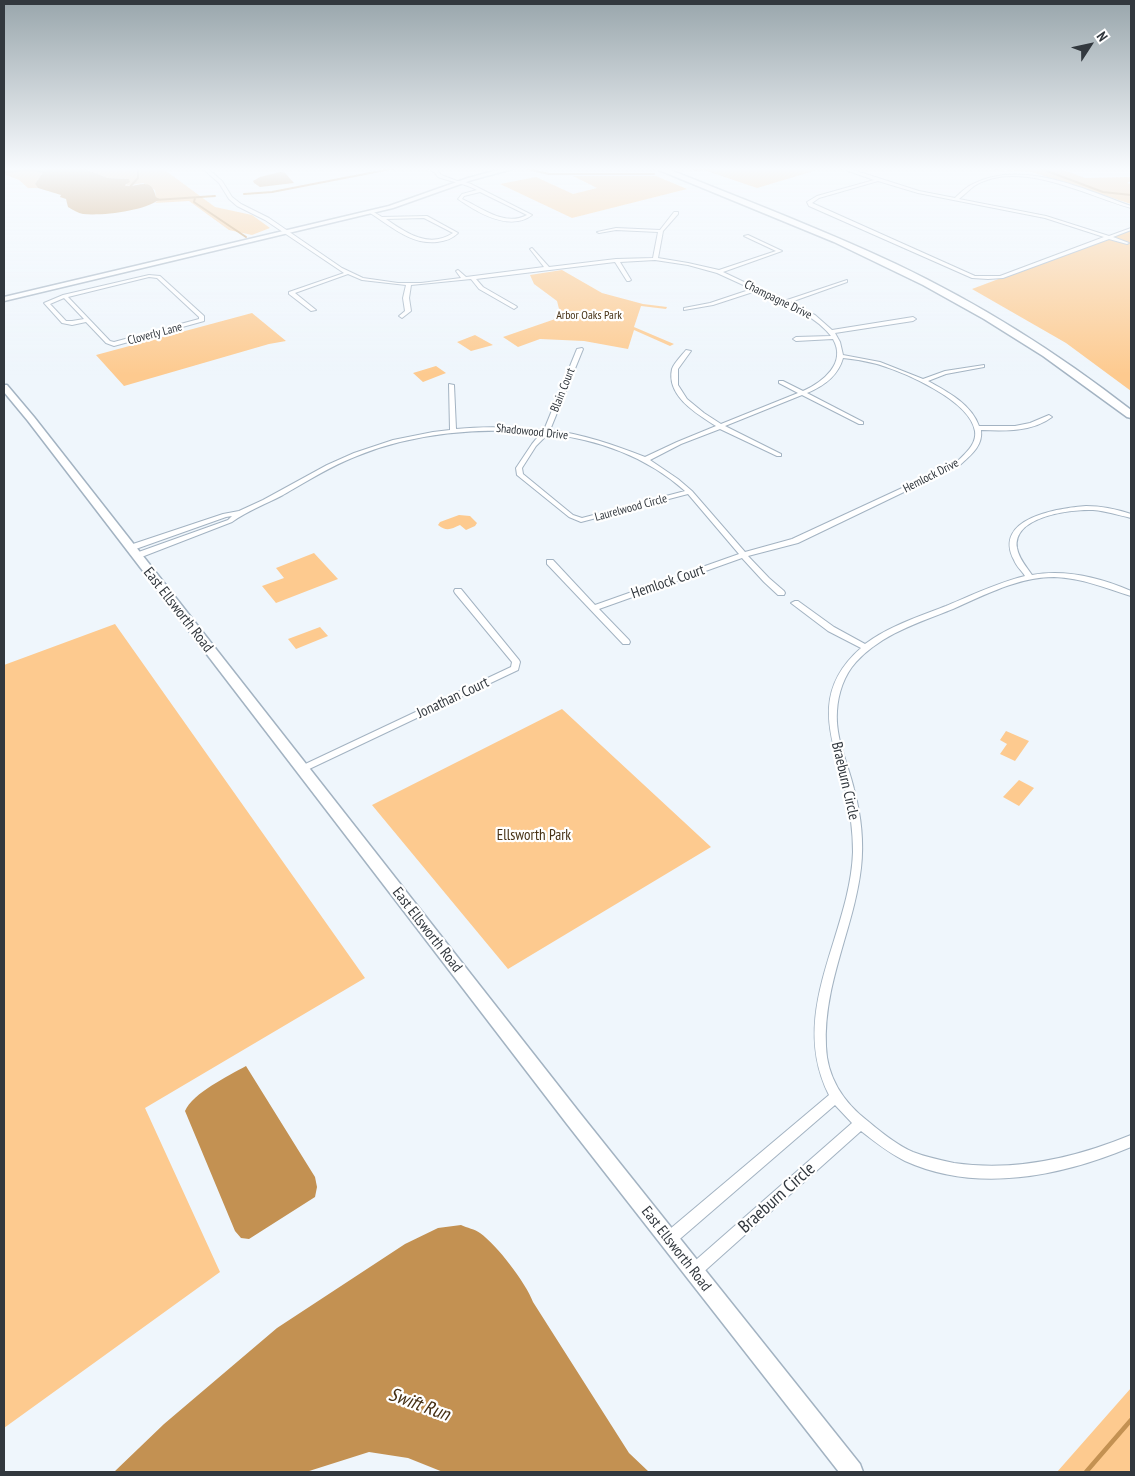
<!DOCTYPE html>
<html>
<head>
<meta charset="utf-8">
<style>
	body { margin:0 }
	#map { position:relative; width:1135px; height:1476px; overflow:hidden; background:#eff6fc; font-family:"PT Sans Narrow",sans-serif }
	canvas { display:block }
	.frame { position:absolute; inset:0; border:5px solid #32383e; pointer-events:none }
	.north { position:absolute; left:1065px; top:20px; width:50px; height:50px; -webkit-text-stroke:4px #fff; paint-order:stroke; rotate:55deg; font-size:14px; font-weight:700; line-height:20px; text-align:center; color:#32383e }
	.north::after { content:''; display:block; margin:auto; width:18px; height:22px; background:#32383e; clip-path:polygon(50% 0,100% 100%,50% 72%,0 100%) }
</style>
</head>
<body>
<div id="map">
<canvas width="1135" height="1476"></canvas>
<div class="frame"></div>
<div class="north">N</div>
</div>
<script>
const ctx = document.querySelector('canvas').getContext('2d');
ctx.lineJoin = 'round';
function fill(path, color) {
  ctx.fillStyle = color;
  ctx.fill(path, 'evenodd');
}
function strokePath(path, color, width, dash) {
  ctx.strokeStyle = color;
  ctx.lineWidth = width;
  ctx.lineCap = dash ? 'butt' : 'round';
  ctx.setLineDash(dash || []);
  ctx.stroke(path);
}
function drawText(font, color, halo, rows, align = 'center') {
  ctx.font = font + ' "PT Sans Narrow",sans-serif';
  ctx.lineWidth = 4.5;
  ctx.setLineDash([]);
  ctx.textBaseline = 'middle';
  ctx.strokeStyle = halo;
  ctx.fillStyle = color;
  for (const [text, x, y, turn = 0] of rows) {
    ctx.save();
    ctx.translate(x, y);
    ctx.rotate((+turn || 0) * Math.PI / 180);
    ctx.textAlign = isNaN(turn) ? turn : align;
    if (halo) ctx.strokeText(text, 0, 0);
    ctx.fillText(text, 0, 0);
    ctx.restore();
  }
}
const green = new Path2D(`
	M 14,168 L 46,168 L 35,184 L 38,188 L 28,188 L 19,180 L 4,174 L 4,170 Z
	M 82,168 L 162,168 L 215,207 L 252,215 L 270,228 L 252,235 L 229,230 L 189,201 L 155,203 L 160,199 L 156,197 L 155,190 L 143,183 L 126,186 L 129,179 L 108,178 Z
	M 698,168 L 824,168 L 757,188 Z
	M 972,168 L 1058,168 L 1085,178 L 1131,177 L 1131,181 L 1127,183 L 1131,184 L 1131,204 L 1032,172 Z
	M 573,176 L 656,176 L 687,189 L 572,218 L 500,184 L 536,177 L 573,194 L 597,188 Z
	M 1131,229 L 1131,391 L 1066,343 L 972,289 Z
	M 562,270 L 602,293 L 643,304 L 667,307 L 666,309 L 641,306 L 634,327 L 674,344 L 670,346 L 634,330 L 628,349 L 584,341 L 540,339 L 518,347 L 503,337 L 561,317 L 557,301 L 534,284 L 530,275 Z
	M 252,313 L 286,341 L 269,344 L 124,386 L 96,355 Z
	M 475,335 L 493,345 L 471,351 L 457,342 Z
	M 436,366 L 446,373 L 423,382 L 413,373 Z
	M 459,515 L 470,516 L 477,523 L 475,526 L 466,530 L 460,525 C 451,529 447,532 438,525 L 440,522 Z
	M 314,553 L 338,579 L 276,603 L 262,586 L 284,578 L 276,568 Z
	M 115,624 L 365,978 L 145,1108 L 220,1272 L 4,1428 L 4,665 Z
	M 320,627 L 328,636 L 296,649 L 288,639 Z
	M 562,709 L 711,847 L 508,969 L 372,805 Z
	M 1006,731 L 1029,741 L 1015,761 L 1000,754 L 1007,744 L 1000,740 Z
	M 1019,780 L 1034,788 L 1019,806 L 1003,797 Z
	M 1131,1388 L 1131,1472 L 1057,1472 Z`);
const water = new Path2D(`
	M 46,168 L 82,168 L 108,178 L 129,179 L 130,182 L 125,185 L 126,186 C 140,187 151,176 156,197 L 160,199 C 145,211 102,216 83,214 C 78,213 73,210 68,207 L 66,199 L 60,197 L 61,195 L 38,188 L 35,184 Z
	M 280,172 L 285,173 L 294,183 L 260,187 L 254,183 L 253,181 L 260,177 Z
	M 246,1066 L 315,1177 L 317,1187 L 315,1197 L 249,1239 L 241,1238 L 235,1231 L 185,1111 C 193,1093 228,1076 246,1066 Z
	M 461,1225 C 467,1228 475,1229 480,1233 C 497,1245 526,1283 533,1302 L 629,1453 L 649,1472 L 443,1472 L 408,1458 L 369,1452 L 306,1472 L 114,1472 L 164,1424 L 277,1328 L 405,1244 L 438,1228 Z`);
const streamFar1 = new Path2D(`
	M 1039,168 L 1103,192 L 1131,195
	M 528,169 L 549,174 L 654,174
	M 694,170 L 719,168
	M 4,172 L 28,170 L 48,172
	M 128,189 L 138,178 L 138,168
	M 244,194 L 272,192 L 396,168
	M 195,198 L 194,202 L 246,237
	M 155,200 L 215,196`);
const stream = new Path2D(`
	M 1086,1472 L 1131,1420`);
const minor = new Path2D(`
	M 202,168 L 207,168 L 222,181 L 232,197 L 241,204 L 269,218 L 342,268 L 363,278 L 398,283 L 421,283 L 461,278 L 456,271 L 458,270 L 466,277 L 544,267 L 530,249 L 532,248 L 549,267 L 616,259 L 653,258 L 658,232 L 616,230 L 599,233 L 597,232 L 616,228 L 660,230 L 674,212 L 678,212 L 678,214 L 663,231 L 658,258 L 688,263 L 719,270 L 776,251 L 744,236 L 748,235 L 782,251 L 723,272 L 784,301 L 847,280 L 847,282 L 788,303 L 815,315 L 832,330 L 913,317 L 916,319 L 913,321 L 835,333 L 840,342 L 843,355 L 880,362 L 923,379 L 945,371 L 984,365 L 984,367 L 946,374 L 928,381 C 948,392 971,404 979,426 L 1015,426 L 1030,423 L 1049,415 L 1052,417 C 1033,432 1004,431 981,430 C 983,446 971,455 960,465 L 798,543 L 748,556 L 769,578 L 784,591 L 785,593 L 784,595 L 778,595 L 764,582 L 742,558 L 599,609 L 629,640 L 630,642 L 629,644 L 623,644 L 547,564 L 547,560 L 553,560 L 595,605 L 739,554 L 688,494 L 581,522 L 569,517 L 517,475 L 516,468 L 532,444 L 541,433 C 480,427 414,433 357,456 C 331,466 307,481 283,495 C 266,504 247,511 232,522 L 139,558 L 133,558 L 133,554 L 228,520 L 232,516 L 226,517 L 133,550 L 127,550 L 127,546 L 223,514 L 239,511 L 263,500 L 327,465 L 354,453 L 393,440 L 433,432 L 450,430 L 449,384 L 454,385 L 456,429 C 485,426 514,427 544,430 L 577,349 L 582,348 L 583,349 L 550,430 C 583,434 614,445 645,457 L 677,442 L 716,426 C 697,414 666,396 672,369 C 674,363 682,355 686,350 L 691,351 L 678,369 L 678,385 L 687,399 L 704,413 L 721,424 L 798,393 L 779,383 L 779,381 L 783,381 L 803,391 C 823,382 847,363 833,339 L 796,341 L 793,339 L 796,337 L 831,336 C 813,313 782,303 756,291 L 713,305 L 684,310 L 684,308 L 710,303 L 752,289 L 717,273 L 688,265 L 655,260 L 620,262 L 631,280 L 629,281 L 627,281 L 615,262 L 476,279 L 483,287 L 516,306 L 517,307 L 514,309 L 479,289 L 471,279 L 411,285 L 409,298 L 411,311 L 402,318 L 399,316 L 405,311 L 403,298 L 406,285 L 362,280 L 348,274 L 295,293 L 316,310 L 311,311 L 289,294 L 289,292 L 344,273 L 265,220 L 237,206 L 229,199 L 219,183 ZM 843,358 C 854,359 866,361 877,364 C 904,372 970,400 975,431 C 977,445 964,454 956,463 L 792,539 L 745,552 L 692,491 L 678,479 L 650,460 L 681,444 L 720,429 L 777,456 L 781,456 L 781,454 L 725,426 L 802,395 L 859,424 L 863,424 L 863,422 L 807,393 C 824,386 838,376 843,358 ZM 548,434 C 598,439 647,457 685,491 L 582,518 L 573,515 L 523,474 L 522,468 L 536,446 Z
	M 318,168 L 322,168 L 323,169 L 321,170 Z
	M 428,168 C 434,168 438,170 441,175 L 460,182 L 462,181 L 471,184 L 532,215 C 510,232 478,213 458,199 L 462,194 L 477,190 C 464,183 452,182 438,177 L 435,173 ZM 480,192 L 525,214 L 527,215 C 505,227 482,208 462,199 L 464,196 Z
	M 840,168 L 847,168 L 919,191 L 955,198 C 960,193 966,187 973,184 C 1021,159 1084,189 1131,206 L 1131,208 C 1087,196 1019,158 974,186 C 969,190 964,195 959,199 L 1046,216 L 1109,236 L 1131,228 L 1131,230 L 1113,237 L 1129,243 L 1127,244 L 1109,239 L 1003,278 L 988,279 L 972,278 L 809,206 L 807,202 L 817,196 L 874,180 ZM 878,181 L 918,193 L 1045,218 L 1104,237 L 1000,276 L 975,276 L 812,203 L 819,198 Z
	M 372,211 L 382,217 L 427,216 L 458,233 C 452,239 445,241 437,242 C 411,245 391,226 370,213 ZM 424,218 L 453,233 C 429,249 406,233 386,219 Z
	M 149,275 L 160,276 L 204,316 L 204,321 L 114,346 L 106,343 L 86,322 L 72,325 L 62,323 L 44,303 L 63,295 ZM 149,277 L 157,278 L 199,317 L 199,319 L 114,342 L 110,341 L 68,297 ZM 64,298 L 84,319 L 72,321 L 66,321 L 50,304 Z
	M 1086,506 C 1102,506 1116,509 1131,514 L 1131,518 C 1118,515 1106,511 1093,510 C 1072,509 1012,516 1017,548 C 1019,559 1026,566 1032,575 C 1066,569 1101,578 1131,591 L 1131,596 C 1105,588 1082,578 1054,577 C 1018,577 985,595 953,609 C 918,623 882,634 856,662 C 844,675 838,694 837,711 C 835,739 848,763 854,789 C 861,815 864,842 861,868 C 854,928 823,984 826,1046 C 827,1078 844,1103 869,1122 C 882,1133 897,1145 913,1152 C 926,1157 940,1160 954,1163 C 1015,1172 1075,1158 1131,1135 L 1131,1147 C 1062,1176 977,1194 905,1161 C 889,1153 875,1142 861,1131 L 699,1276 L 694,1278 L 689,1276 L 687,1271 L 689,1266 L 852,1123 L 835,1105 L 674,1244 L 669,1245 L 664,1244 L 663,1239 L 664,1234 L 829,1095 C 787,1011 850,936 853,852 C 853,831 850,809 845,788 C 831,735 811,692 861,648 L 828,631 L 791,603 L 795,601 L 798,601 L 834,627 L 865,644 C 889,626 918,617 946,606 C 972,595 997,583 1025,576 C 1022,571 1016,566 1014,560 C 992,518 1059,508 1086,506 Z
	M 455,589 L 461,589 L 519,660 L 520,662 L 518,670 L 305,771 L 299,771 L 297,769 L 299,767 L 511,667 L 512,662 L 455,593 L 454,591 Z`);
const secondary = new Path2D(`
	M 505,168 L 516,168 L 472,180 L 393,208 L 4,301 L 4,297 L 389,206 L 468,178 Z
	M 4,385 L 7,385 L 34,417 L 579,1112 L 860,1464 L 863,1472 L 839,1472 L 567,1124 L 28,421 L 4,392 Z`);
const motorway = new Path2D(`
	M 654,168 L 665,168 C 743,199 821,229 896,264 C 980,304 1058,353 1131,410 L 1131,418 L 1127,417 L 1043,356 L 984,319 L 923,285 L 834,242 Z`);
const farStreetnames = [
	["Champagne Drive",778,300,26],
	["Cloverly Lane",155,334,-15],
	["Blain Court",563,390,-68],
	["Shadowood Drive",532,432,6],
	["Hemlock Drive",931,476,-27],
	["Laurelwood Circle",631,508,-15]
];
const farParknames = [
	["Arbor Oaks Park",589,316]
];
const streetNames = [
	["Hemlock Court",668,582,-19],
	["East Ellsworth Road",178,610,52],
	["Jonathan Court",453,698,-25],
	["Braeburn Circle",845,781,77],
	["East Ellsworth Road",427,930,52],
	["East Ellsworth Road",676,1249,52]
];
const parkNames = [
	["Ellsworth Park",534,836]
];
const nearStreetnames = [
	["Braeburn Circle",777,1198,-42]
];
const nearWaternames = [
	["Swift Run",419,1405,20]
];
fill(green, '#fdca8f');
fill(water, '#c39152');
strokePath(streamFar1, '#c39152', 2);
strokePath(stream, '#c39152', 4.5);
strokePath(minor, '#a3b3c2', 2);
strokePath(secondary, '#a3b3c2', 3);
strokePath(motorway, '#a3b3c2', 3);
fill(minor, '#fff');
fill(secondary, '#fff');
fill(motorway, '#fff');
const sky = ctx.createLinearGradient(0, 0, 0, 375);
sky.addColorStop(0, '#99a6ac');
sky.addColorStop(0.45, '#f8fbfe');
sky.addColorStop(1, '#f8fbfe00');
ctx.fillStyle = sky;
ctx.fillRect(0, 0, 1135, 375);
drawText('12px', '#32383e', '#fff', farStreetnames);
drawText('12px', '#473216', '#fff', farParknames);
drawText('15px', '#32383e', '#fff', streetNames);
drawText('15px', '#473216', '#fff', parkNames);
drawText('18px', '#32383e', '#fff', nearStreetnames);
drawText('italic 19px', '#442e12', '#fff', nearWaternames);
</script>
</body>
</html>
